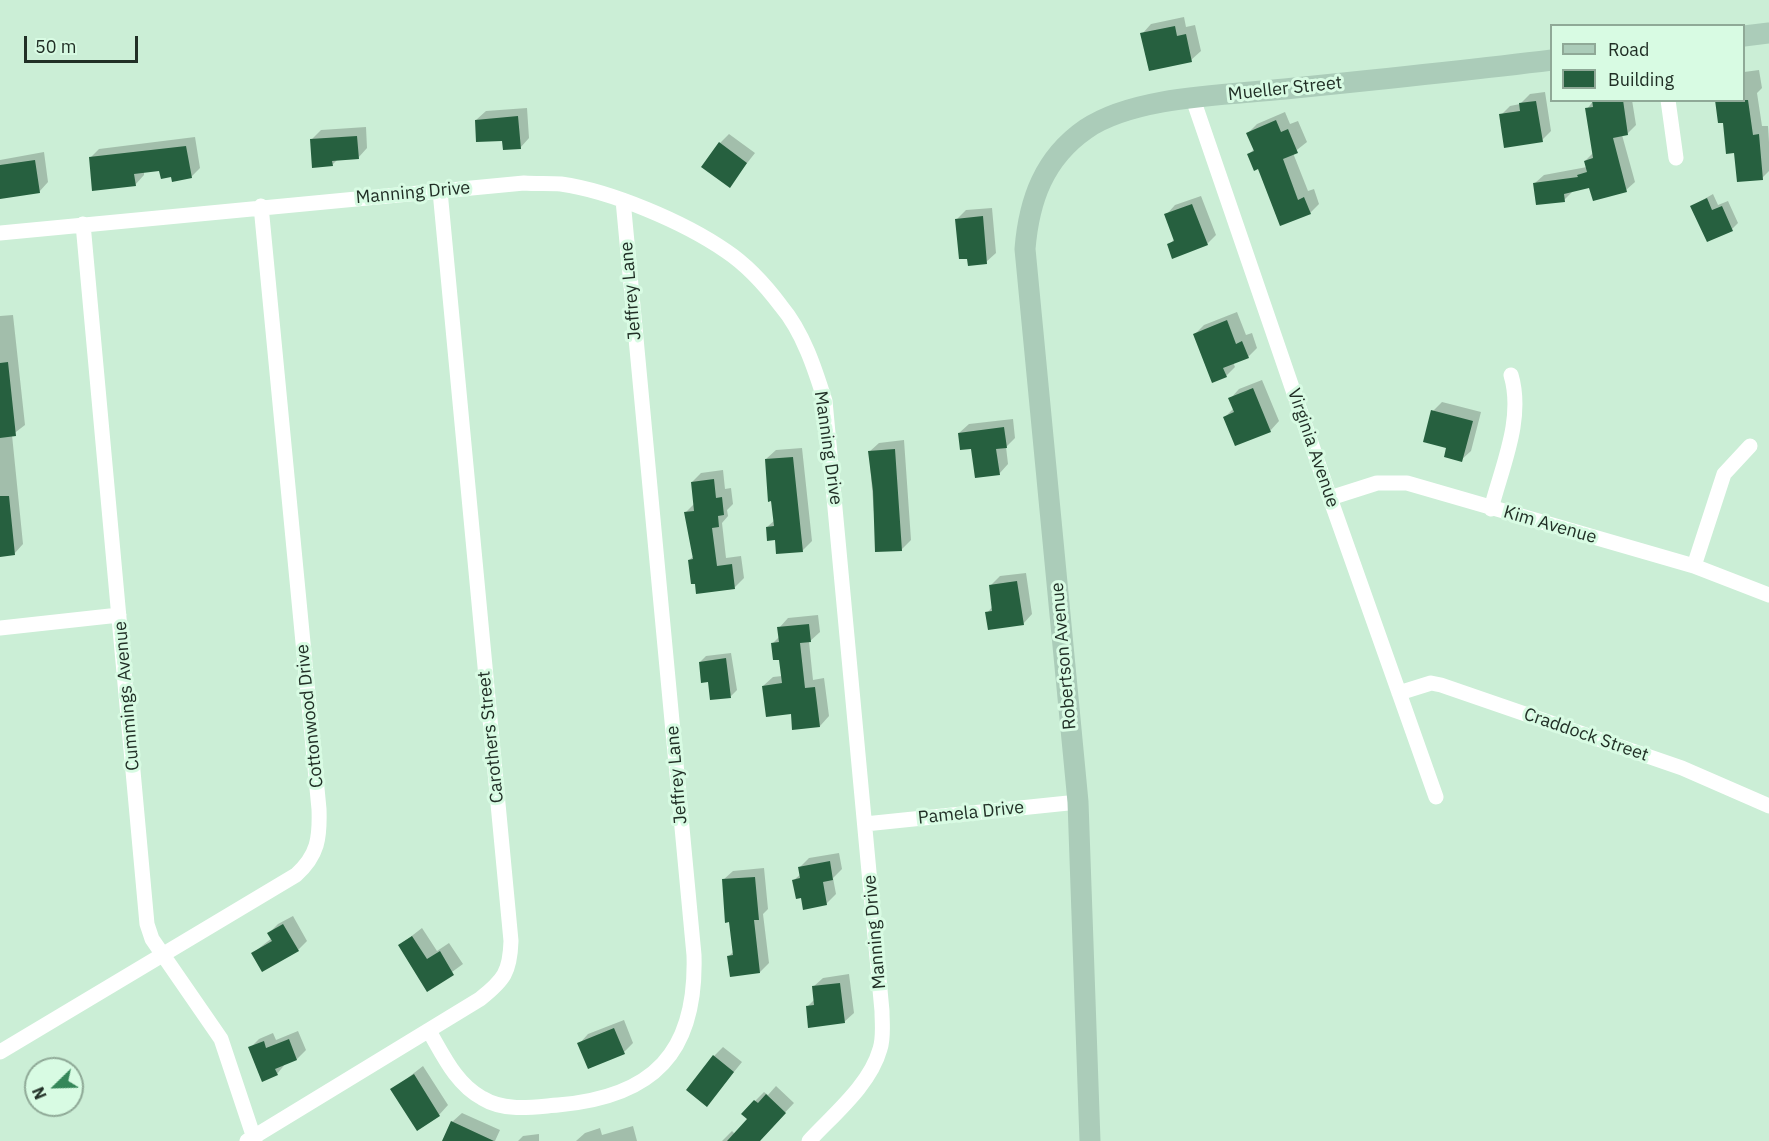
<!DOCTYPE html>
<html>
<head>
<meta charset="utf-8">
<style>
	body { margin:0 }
	#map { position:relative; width:1769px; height:1141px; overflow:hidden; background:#cbeed6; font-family:"IBM Plex Sans",sans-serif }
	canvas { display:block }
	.legend { position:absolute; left:1550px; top:24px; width:195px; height:78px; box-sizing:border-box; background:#d8fbe3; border:2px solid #8fa997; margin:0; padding:8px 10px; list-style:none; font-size:18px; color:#212f26 }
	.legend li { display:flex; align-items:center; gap:12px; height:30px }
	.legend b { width:30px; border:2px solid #8fa997 }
	.north { position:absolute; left:24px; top:1057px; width:60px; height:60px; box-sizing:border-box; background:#d8fbe3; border:2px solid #8fa997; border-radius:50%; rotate:247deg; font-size:16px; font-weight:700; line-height:24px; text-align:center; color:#212f26 }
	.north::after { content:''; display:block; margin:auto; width:21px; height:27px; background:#358759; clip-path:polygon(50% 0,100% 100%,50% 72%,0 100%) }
	.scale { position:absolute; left:24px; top:36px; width:114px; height:27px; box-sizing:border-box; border:3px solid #212f26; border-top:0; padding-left:8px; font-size:18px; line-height:21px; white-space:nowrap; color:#212f26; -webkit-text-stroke:4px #d8fbe3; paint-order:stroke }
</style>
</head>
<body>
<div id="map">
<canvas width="1769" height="1141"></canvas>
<ul class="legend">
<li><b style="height:8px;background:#abccb9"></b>Road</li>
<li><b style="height:16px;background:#26603f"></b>Building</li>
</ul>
<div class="north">N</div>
<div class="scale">50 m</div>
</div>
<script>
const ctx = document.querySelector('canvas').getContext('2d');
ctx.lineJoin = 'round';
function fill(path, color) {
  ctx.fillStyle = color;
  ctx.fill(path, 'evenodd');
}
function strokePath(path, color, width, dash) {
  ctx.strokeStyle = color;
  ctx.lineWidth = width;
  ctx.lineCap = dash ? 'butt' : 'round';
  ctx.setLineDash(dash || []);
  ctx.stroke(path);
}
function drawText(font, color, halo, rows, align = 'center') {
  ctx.font = font + ' "IBM Plex Sans",sans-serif';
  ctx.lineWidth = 6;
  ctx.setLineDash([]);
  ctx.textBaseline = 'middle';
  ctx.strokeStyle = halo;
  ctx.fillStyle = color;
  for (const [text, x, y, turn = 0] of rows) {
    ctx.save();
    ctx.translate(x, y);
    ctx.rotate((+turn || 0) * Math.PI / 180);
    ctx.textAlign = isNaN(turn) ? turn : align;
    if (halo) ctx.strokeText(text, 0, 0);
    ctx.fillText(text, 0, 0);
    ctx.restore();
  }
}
const shadow = new Path2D(`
	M 1184,17 L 1186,27 L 1195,25 L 1201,51 L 1191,60 L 1142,34 L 1151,24 Z
	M 1759,70 L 1762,88 L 1757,93 L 1762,126 L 1768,126 L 1769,142 L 1769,171 L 1762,178 L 1744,100 L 1744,72 Z
	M 1545,92 L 1551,131 L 1542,140 L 1501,115 L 1510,106 L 1520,104 L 1530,94 Z
	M 1594,100 L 1632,100 L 1636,125 L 1627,134 L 1622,135 L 1635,182 L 1626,190 L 1591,186 L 1573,191 L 1564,200 L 1535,183 L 1544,175 L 1587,167 L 1585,161 L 1593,153 L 1587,109 Z
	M 527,108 L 529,138 L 520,148 L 476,120 L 486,111 Z
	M 1285,112 L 1290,124 L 1298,121 L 1307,142 L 1293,153 L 1308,191 L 1314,189 L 1319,204 L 1310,213 L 1248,155 L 1254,149 L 1248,133 L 1257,124 Z
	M 366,127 L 367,148 L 358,158 L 338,159 L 332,165 L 312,139 L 321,130 Z
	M 729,134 L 755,153 L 729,186 L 720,143 Z
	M 195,137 L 200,168 L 191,177 L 172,176 L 160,169 L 144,171 L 144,175 L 135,185 L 90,158 L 99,149 Z
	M 44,152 L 48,182 L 39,192 L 0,197 L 0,160 Z
	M 1713,194 L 1718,205 L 1728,201 L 1738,223 L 1732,229 L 1708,240 L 1692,206 Z
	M 1201,196 L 1216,235 L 1207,244 L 1169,245 L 1175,238 L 1166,215 L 1175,205 Z
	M 992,208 L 996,253 L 986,262 L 957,219 L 966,210 Z
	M 1237,312 L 1246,335 L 1252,333 L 1257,348 L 1248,357 L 1233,362 L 1235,367 L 1226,376 L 1195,334 L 1204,325 Z
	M 13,315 L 25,425 L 12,435 L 23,544 L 14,554 L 0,555 L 0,316 Z
	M 1262,380 L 1279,421 L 1270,431 L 1225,417 L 1234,408 L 1230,399 L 1239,389 Z
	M 1442,402 L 1481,412 L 1471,451 L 1461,460 L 1448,447 L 1433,411 Z
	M 1013,419 L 1015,438 L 1006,447 L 1008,464 L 999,474 L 959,433 L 969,424 Z
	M 904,440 L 911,540 L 901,550 L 877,550 L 869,452 L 879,443 Z
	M 802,448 L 812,541 L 803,550 L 776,539 L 767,527 L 775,520 L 766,459 L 776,450 Z
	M 723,470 L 725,489 L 731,488 L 733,504 L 727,510 L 728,516 L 722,523 L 726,558 L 741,556 L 744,578 L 735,587 L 689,560 L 694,556 L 685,513 L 695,503 L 692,482 L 701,473 Z
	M 1026,573 L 1032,614 L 1023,624 L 987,613 L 993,606 L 990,586 L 1000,576 Z
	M 818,615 L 820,632 L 809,642 L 813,680 L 824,678 L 829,716 L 820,726 L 792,712 L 763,686 L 773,677 L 782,676 L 781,658 L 773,643 L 780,636 L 779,628 L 788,618 Z
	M 731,653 L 737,690 L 731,696 L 709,680 L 700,662 L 706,656 Z
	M 839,853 L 842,869 L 833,878 L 836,894 L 826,904 L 802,897 L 794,880 L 801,874 L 799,868 L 809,858 Z
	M 764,868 L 768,909 L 763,914 L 769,963 L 760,972 L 729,956 L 734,951 L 723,880 L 733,871 Z
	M 293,916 L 307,941 L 298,950 L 253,953 L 272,938 L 269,933 L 278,924 Z
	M 422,928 L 437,951 L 449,943 L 463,964 L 427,990 L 400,945 Z
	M 849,974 L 854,1013 L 844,1022 L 807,1007 L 815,999 L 813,987 L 823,978 Z
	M 624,1020 L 633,1043 L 624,1052 L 579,1044 L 588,1034 Z
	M 298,1031 L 306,1050 L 297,1059 L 286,1063 L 277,1074 L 250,1048 L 259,1039 L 273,1033 L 276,1040 Z
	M 723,1047 L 742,1062 L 707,1105 L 714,1056 Z
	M 423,1066 L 448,1105 L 439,1115 L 392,1090 Z
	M 776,1086 L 794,1103 L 758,1141 L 722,1141 L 732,1131 L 735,1134 L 749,1119 L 743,1114 L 755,1101 L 764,1092 L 768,1095 Z
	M 462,1113 L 500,1130 L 495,1141 L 444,1141 L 452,1122 Z
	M 633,1126 L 637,1141 L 576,1141 L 585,1133 L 600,1128 L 602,1135 Z
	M 539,1134 L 539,1141 L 518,1141 L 523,1136 Z`);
const building = new Path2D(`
	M 1175,26 L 1177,36 L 1186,34 L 1192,62 L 1149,71 L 1140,33 Z
	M 1592,100 L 1623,100 L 1628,135 L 1613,138 L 1627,192 L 1593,201 L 1589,188 L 1564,194 L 1565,202 L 1536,205 L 1533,183 L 1578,177 L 1577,175 L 1587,172 L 1584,161 L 1593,158 L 1585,108 L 1593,107 Z
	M 1715,100 L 1748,100 L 1753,135 L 1759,134 L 1763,180 L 1737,182 L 1734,153 L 1726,154 L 1723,123 L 1718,123 Z
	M 1536,101 L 1543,142 L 1504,148 L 1499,114 L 1520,111 L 1519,103 Z
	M 518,116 L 521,149 L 503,150 L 502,141 L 476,142 L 475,120 Z
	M 1276,120 L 1281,132 L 1288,129 L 1298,153 L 1283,159 L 1298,200 L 1304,197 L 1311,214 L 1280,226 L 1258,169 L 1254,171 L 1247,154 L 1254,151 L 1246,133 Z
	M 357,136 L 359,159 L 332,161 L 333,166 L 312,168 L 310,139 Z
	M 719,142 L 747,163 L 730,188 L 701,167 Z
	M 186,146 L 192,178 L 172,182 L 171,177 L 161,179 L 159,171 L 134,174 L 136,186 L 92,191 L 89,157 Z
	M 35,160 L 40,193 L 0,199 L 0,165 Z
	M 1707,198 L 1712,210 L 1722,206 L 1733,231 L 1707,242 L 1690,206 Z
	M 1192,204 L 1208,245 L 1172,259 L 1167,244 L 1174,241 L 1164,214 Z
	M 983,216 L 987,264 L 968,266 L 967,259 L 959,259 L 955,219 Z
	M 1227,320 L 1236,344 L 1242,341 L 1249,358 L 1223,368 L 1227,377 L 1212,383 L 1193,334 Z
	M 8,362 L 16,436 L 0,438 L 0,363 Z
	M 1253,388 L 1271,432 L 1235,446 L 1223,417 L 1234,412 L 1228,398 Z
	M 1431,410 L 1473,421 L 1462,462 L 1444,457 L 1446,448 L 1423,442 Z
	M 1004,427 L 1007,448 L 996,449 L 1000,475 L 975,478 L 971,449 L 960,450 L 958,433 Z
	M 895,449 L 902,551 L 875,552 L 873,491 L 868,451 Z
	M 793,457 L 803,552 L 776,554 L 775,540 L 767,541 L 766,527 L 774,526 L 771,501 L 768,502 L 765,459 Z
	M 714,479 L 716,498 L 722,497 L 724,515 L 718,516 L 719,527 L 712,528 L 717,566 L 732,564 L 735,589 L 696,594 L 695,584 L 691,584 L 688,560 L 693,559 L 684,512 L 694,511 L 691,482 Z
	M 0,496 L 9,496 L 15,555 L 0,557 Z
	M 1017,581 L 1024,625 L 988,630 L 985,612 L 992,611 L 989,585 Z
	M 809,624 L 811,642 L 800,643 L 805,688 L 815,687 L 820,727 L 792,730 L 791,714 L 766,717 L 762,686 L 782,683 L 779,660 L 773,660 L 771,643 L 779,642 L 777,627 Z
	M 726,658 L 731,698 L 710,700 L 708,682 L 701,683 L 699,662 Z
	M 830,861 L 833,880 L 823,882 L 827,905 L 803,910 L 801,898 L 796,899 L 792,880 L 800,878 L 798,867 Z
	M 755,877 L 759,920 L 754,920 L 760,973 L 730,977 L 727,956 L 733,955 L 729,922 L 725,923 L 722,879 Z
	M 283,924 L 299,951 L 262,972 L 251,953 L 272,941 L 267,933 Z
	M 412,936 L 427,959 L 440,951 L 454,975 L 427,992 L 398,945 Z
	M 840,983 L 845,1023 L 808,1028 L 806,1006 L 814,1005 L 812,986 Z
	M 614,1028 L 625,1054 L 588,1069 L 577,1043 Z
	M 289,1039 L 297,1060 L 275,1069 L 278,1075 L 262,1082 L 248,1047 L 264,1041 L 266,1048 Z
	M 713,1055 L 734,1072 L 707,1107 L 686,1090 Z
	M 414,1074 L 440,1116 L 417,1131 L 390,1089 Z
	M 766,1094 L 786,1113 L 760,1141 L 727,1141 L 747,1119 L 741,1114 L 754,1100 L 758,1103 Z
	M 451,1121 L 494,1141 L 442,1141 Z`);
const street = new Path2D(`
	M 1193,99 L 1330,498 L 1436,797
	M 1668,100 L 1676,158
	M 83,224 L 147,924 L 152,939 L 221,1039 L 255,1141
	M 0,233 L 524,183 C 536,184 549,183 561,184 C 611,191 684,222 726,251 C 747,265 766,286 781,306 C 803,332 815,369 825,401 L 882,1011 C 882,1023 884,1037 880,1049 C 870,1085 834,1114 809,1141
	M 1330,498 L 1377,483 L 1407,483 L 1694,566 L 1769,595
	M 1491,509 C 1502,466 1524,419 1511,375
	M 1694,566 L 1724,474 L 1750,446
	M 0,628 L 119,615
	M 1399,693 L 1431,683 L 1441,685 L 1682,768 L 1769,806
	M 865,824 L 1078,802
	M 429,1031 C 443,1055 456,1084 482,1098 C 505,1112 532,1107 558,1105 C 653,1097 697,1053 694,955 L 623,200
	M 0,1052 L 296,875 C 318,855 320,838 319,809 L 261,206
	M 247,1141 L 480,999 C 504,980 510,972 511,941 L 440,191`);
const secondary = new Path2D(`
	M 1744,36 L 1769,33
	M 1090,1141 L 1078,802 L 1025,249 C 1029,200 1044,158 1086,129 C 1134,96 1227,95 1285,89 C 1374,80 1463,71 1552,60`);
const streetNames = [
	["Mueller Street",1285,89,-6],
	["Manning Drive",413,193,-5],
	["Jeffrey Lane",631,291,-95],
	["Manning Drive",828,448,82],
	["Virginia Avenue",1313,448,71],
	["Kim Avenue",1550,525,16],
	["Robertson Avenue",1064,656,-95],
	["Cummings Avenue",127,696,-95],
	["Cottonwood Drive",310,716,-96],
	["Craddock Street",1586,735,19],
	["Carothers Street",491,737,-96],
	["Jeffrey Lane",677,775,-95],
	["Pamela Drive",971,813,-6],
	["Manning Drive",875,932,-95]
];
fill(shadow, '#0003');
fill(building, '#26603f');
strokePath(street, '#fff', 15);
strokePath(secondary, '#abccb9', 21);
drawText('18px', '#212f26', '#d8fbe3', streetNames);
</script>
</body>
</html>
